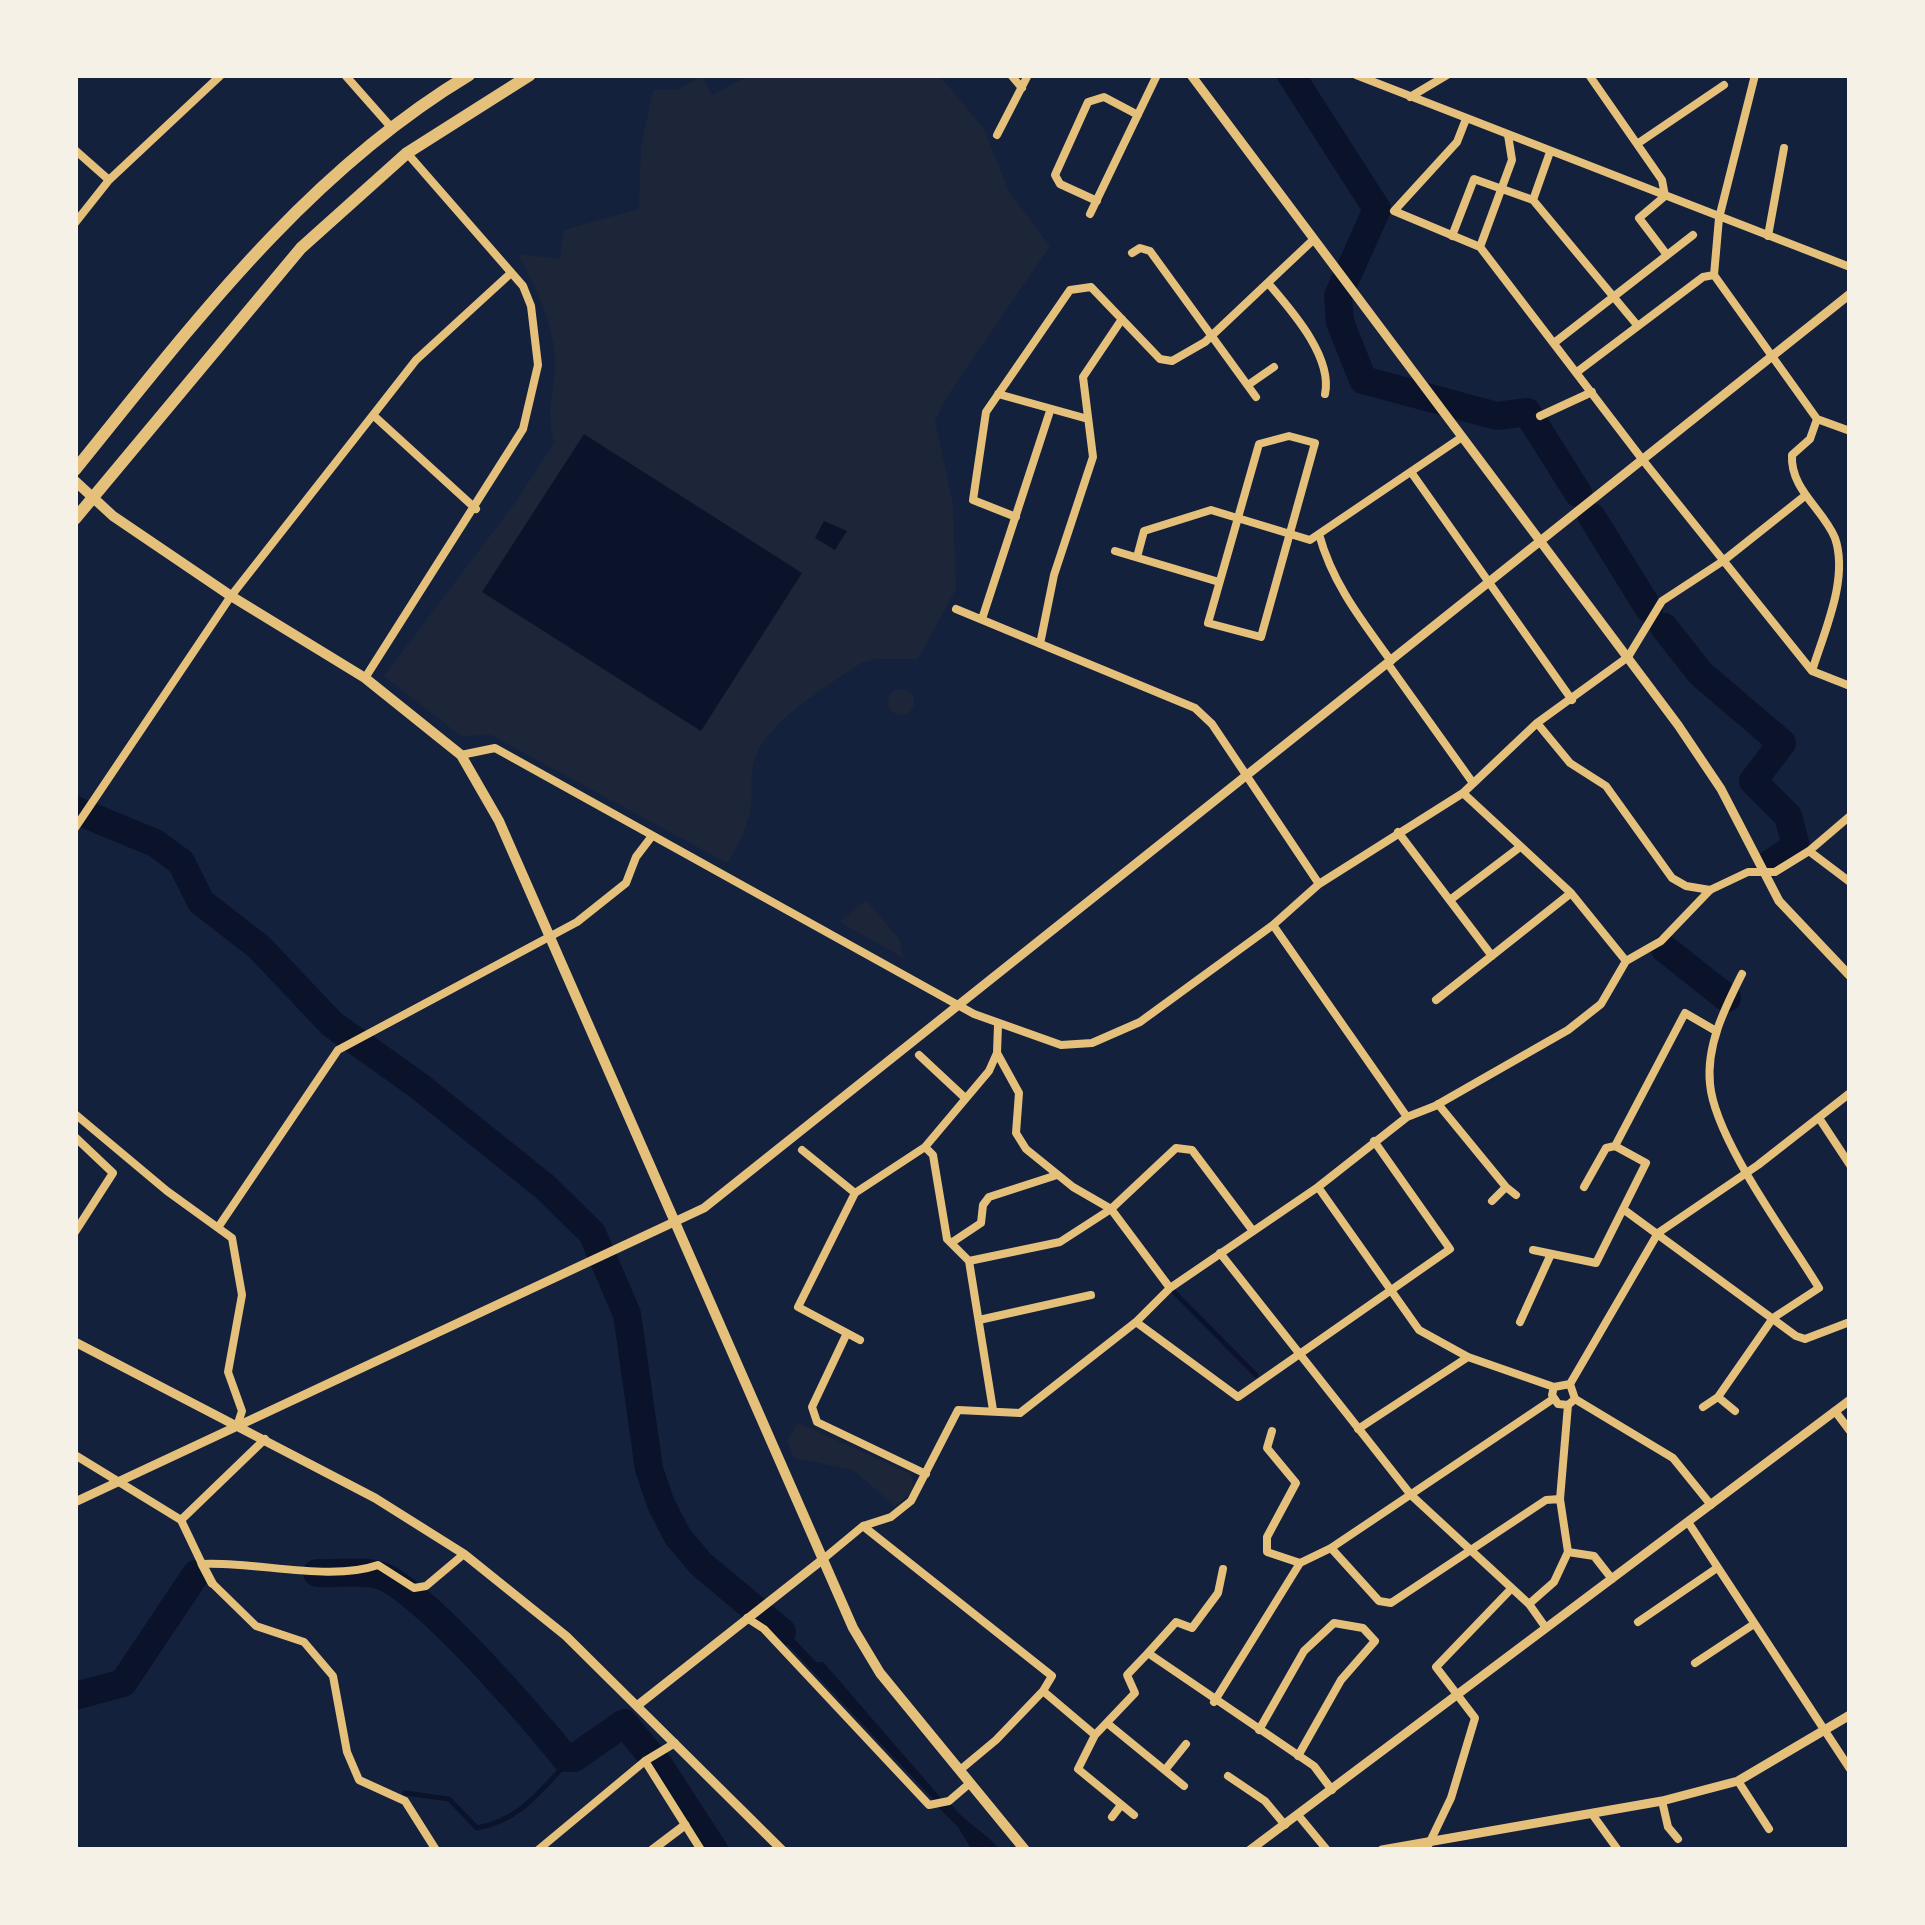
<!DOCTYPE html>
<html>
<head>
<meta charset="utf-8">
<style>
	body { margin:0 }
	#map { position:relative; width:1925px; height:1925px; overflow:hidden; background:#14213d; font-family:"Roboto Condensed",sans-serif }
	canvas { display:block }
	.frame { position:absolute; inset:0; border:78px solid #f6f1e7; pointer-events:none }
</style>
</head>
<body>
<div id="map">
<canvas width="1925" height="1925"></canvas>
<div class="frame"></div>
</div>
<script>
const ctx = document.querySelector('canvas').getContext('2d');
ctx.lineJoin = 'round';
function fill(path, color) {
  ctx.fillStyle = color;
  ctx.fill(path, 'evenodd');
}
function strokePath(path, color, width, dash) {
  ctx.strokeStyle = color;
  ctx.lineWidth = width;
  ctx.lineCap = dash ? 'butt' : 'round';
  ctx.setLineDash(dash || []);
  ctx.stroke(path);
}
const green = new Path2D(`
	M 702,75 L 712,95 L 750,75 L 939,75 L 984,129 L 1009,192 L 1050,246 L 946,398 L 935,421 L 953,505 L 956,589 L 918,659 L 876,659 L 861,663 C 827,687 770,718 755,758 C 749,774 753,789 751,805 C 748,826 739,845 727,863 L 491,735 L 461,736 L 384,676 L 515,503 L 554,443 C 546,408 554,398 555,365 C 555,324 536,289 518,254 L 560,259 L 564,230 L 639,209 L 641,147 L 653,90 L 678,90 Z
	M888 702a13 13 0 1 1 26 0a13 13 0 1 1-26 0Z
	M 866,900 L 900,940 L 903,958 L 840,922 Z
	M 798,1423 L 911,1474 L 913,1491 L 895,1506 L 853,1470 L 794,1458 L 787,1441 Z`);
const water = new Path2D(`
	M 584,434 L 802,573 L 701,731 L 482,592 Z
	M 824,521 L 847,531 L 835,550 L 815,538 Z
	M 767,1610 L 816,1662 L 823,1662 L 941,1798 L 934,1800 L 766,1622 L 758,1619 Z
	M 951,1804 C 965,1823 984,1831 1000,1850 L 972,1850 L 958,1827 L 938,1807 Z`);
const stream = new Path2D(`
	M 1174,1292 L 1256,1375
	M 405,1793 L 449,1799 L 477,1828 C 518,1820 536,1796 563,1767 L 565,1758`);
const river = new Path2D(`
	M 1291,75 L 1377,209 L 1338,296 L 1340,322 L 1363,380 L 1497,416 L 1527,412 L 1578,493
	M 1592,517 L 1649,609
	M 1664,627 L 1701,674 L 1782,743 L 1753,781 L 1788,816 L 1796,846 L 1771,863
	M 75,810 L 155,843 L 181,862 L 201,902 L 259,947 L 332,1024 L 419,1086 L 545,1187 L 592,1233 L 627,1314 L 649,1469 L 661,1504 L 678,1537 L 701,1564 L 782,1632
	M 1665,949 L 1727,998
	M 317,1573 C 336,1574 361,1570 379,1575 C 419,1586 537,1722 565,1758 L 574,1758 L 624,1723 L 659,1765 L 714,1850
	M 75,1696 L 123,1683 L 196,1574`);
const minor = new Path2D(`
	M 345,75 L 390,126
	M 1011,75 L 1022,88
	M 1356,75 L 1850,267
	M 1589,75 L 1662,180 L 1665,196 L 1639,218 L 1667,255
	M 1755,75 L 1719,218 L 1714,275 L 1817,419 L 1850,431
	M 1410,97 L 1447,75
	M 1466,119 L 1457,142 L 1394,211 L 1480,247 L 1642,459 L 1812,671
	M 997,135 L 1028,75
	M 1637,144 L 1724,85
	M 75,150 L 109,180
	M 1533,200 L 1550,152
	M 1097,201 L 1060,184 L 1055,175 L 1088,102 L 1104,97 L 1138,115
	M 1090,214 L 1157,75
	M 75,223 L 109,180 L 221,75
	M 1452,236 L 1474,179 L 1533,200 L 1637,325
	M 1768,236 L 1784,148
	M 1480,247 L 1512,160 L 1508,135
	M 1132,253 L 1140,248 L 1150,251 L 1256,397
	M 1268,283 C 1290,309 1333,356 1325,394
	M 1554,343 L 1693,235
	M 1577,372 L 1703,277 L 1714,275
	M 1248,385 L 1274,367
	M 998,394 L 1088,419
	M 373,415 L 476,509
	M 1540,416 L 1592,392
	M 1817,419 L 1810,439 L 1792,455 C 1790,489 1823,509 1835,538 C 1849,579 1824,632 1812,671 L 1850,686
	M 1289,436 L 1315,443 L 1261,637 L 1208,623 L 1259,444 Z
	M 1411,472 L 1572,700
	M 1016,517 L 973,500 L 986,412 L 1070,290 L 1091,287 L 1160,359 L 1172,361 L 1205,342 L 1313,240
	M 1319,534 C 1332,583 1362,621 1391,661
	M 1115,551 L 1219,582
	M 1137,557 L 1144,531 L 1211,510 L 1310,540 L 1462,437
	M 956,609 L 1195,708 L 1212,724 L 1319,884
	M 982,619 L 1050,411
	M 1040,644 L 1054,575 L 1093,457 L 1083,377 L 1122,319
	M 1388,664 L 1473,783
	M 365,678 L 523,429 L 538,365 L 531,306 L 523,286 L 407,153
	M 1537,723 L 1570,763 L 1606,786 L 1672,878 L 1686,886 L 1710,890
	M 461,755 L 495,748 L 974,1014 L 1061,1045 L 1092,1043 L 1140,1022 L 1273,925 L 1319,884 L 1463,793 L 1537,723 L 1628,657 L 1662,601 L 1723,561 L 1806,495
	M 1463,793 L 1571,893 L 1626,961
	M 75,828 L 231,596 L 373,415 L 416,360 L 511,273
	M 1398,832 L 1492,956
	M 1809,851 L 1850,882
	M 1450,900 L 1520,847
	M 1273,925 L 1407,1117
	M 1436,1000 L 1571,893
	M 998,1025 L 997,1053 L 1019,1093 L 1016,1133 L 1026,1149 L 1073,1187 L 1111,1209 L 1170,1288
	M 919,1055 L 964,1097
	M 1438,1104 L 1506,1187
	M 75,1114 L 167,1191 L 232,1238 L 242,1295 L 228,1372 L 242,1411 L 237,1426
	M 1819,1118 L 1850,1165
	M 75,1137 L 113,1173 L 75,1232
	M 925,1147 L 933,1155 L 947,1239 L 969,1261 L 993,1410
	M 802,1150 L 855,1193
	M 1318,1187 L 1419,1330 L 1468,1357 L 1554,1387
	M 1584,1187 L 1606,1148 L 1615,1146
	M 1492,1201 L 1506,1187 L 1516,1195
	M 1623,1209 L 1796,1336 L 1805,1339 L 1847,1323
	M 219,1226 L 338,1050 L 577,922 L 626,883 L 636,857 L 652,836
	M 951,1243 L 981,1223 L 983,1205 L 989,1197 L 1057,1175
	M 1533,1250 L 1596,1263 L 1646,1163 L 1615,1146 L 1685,1013 L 1716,1031
	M 1220,1253 L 1411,1495 L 1529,1604 L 1546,1628
	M 969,1261 L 1060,1242 L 1111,1209 L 1176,1148 L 1192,1150 L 1253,1231
	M 979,1320 L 1091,1295
	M 1136,1322 L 1238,1397 L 1450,1249 L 1374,1141
	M 1520,1322 L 1551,1254
	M 847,1333 L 812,1407 L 817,1422 L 926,1474
	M 860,1340 L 798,1307 L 855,1193 L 925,1147 L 989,1071 L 997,1053
	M 1570,1384 L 1658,1233 L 1758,1165 L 1850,1093
	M 1718,1397 L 1735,1411
	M 1575,1399 L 1568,1405 L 1558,1404 L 1552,1395 L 1554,1387 L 1570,1384 L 1575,1399 L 1673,1458 L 1711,1505
	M 1703,1407 L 1718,1397 L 1773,1318 L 1819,1288 C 1789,1238 1715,1140 1710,1084 C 1706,1045 1725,1008 1742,974
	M 1835,1411 L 1850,1431
	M 1358,1429 L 1468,1357
	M 1272,1431 L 1267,1448 L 1296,1483 L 1267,1537 L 1267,1552 L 1300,1563
	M 75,1455 L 181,1520 L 202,1564 C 255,1561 330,1582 378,1565 L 414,1588 L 426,1586 L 464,1554
	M 181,1520 L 265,1439
	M 1688,1522 L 1850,1769
	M 863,1526 L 1052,1676 L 1043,1691 L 1095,1735 L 1135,1693 L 1127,1675 L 1148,1653 L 1314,1766 L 1332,1790
	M 1331,1548 L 1379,1601 L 1391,1603 L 1546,1500 L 1560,1499
	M 1568,1552 L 1594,1556 L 1612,1579
	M 822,1560 L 863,1526 L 891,1517 L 911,1501 L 958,1410 L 1020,1413 L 1136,1322 L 1170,1288 L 1318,1187 L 1407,1117 L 1435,1106 L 1568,1030 L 1601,1004 L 1626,961 L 1661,941 L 1710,890 L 1748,872 L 1775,872 L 1809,851 L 1850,816
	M 212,1583 L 256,1626 L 304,1642 L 333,1676 L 347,1752 L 359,1780 L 405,1801 L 436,1850
	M 1529,1604 L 1554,1582 L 1568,1552 L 1560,1499 L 1568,1405
	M 747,1618 L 764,1629 L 929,1805 L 949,1801 L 970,1783
	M 1638,1622 L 1717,1568
	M 1148,1653 L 1176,1622 L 1192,1628 L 1218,1593 L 1223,1569
	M 1695,1663 L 1754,1624
	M 1214,1702 L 1300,1563 L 1331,1548 L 1553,1399
	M 1107,1723 L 1184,1786
	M 1259,1730 L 1304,1651 L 1334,1623 L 1363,1628 L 1375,1641 L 1341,1680 L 1298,1756
	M 1095,1735 L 1078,1769 L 1134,1815
	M 645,1761 L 701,1850
	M 960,1770 L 996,1740 L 1043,1691
	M 1165,1770 L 1186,1744
	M 1228,1776 L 1265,1801 L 1285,1825
	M 1738,1781 L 1769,1829
	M 1662,1801 L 1668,1827 L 1678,1839
	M 1592,1814 L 1618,1850
	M 1298,1815 L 1327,1850
	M 1112,1817 L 1121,1805
	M 538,1850 L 645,1761 L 675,1743
	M 1426,1850 L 1451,1798 L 1475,1718 L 1436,1667 L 1510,1590`);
const tertiary = new Path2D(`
	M 1191,75 L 1678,725 L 1721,789 L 1779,901 L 1850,976
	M 75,1342 L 375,1498 L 464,1554 L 566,1636 L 782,1850
	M 75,1502 L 704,1208 L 1850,294
	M 202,1564 L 212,1583
	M 638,1705 L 822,1560
	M 652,1850 L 685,1825
	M 1250,1850 L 1850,1400
	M 1382,1850 L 1662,1801 L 1738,1781 L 1850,1715`);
const secondary = new Path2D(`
	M 75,481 L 113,516 L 231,596 L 365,678 L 461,755 L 499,821 L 853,1628 L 880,1673 L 1025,1850`);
const trunk = new Path2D(`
	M 75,470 C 193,324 306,173 469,75
	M 75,519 L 301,248 L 407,153 L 530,75`);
fill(green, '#1d2539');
fill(water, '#0b132b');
strokePath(stream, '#0b132b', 5);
strokePath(river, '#0b132b', 28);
strokePath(minor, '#e5c07b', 8);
strokePath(tertiary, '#e5c07b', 9);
strokePath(secondary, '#e5c07b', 10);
strokePath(trunk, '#e5c07b', 12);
</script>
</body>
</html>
